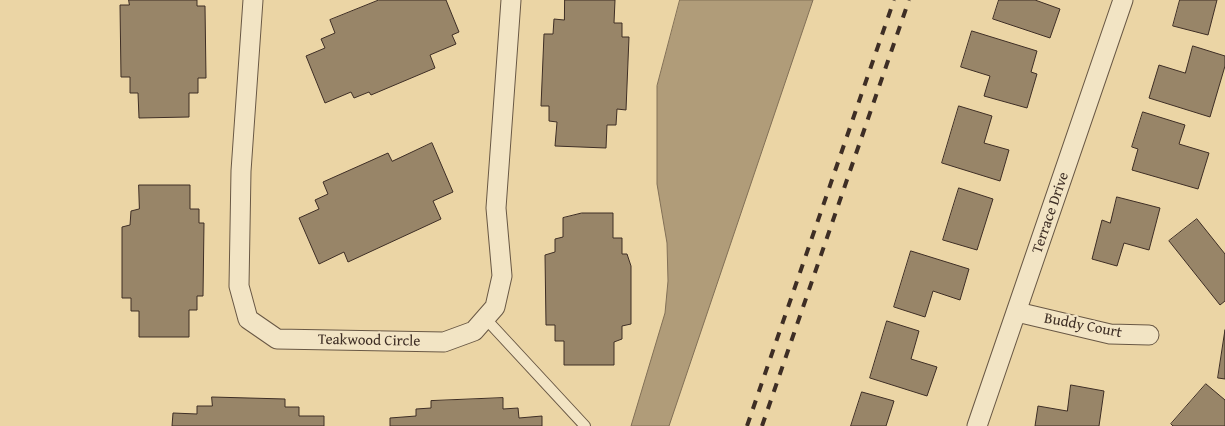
<!DOCTYPE html>
<html>
<head>
<meta charset="utf-8">
<style>
	body { margin:0 }
	canvas { display:block; background:#ebd5a5 }
</style>
</head>
<body>
<canvas width="1225" height="426"></canvas>
<script>
const ctx = document.querySelector('canvas').getContext('2d');
ctx.lineJoin = 'round';
function fill(path, color) {
  ctx.fillStyle = color;
  ctx.fill(path, 'evenodd');
}
function strokePath(path, color, width, dash) {
  ctx.strokeStyle = color;
  ctx.lineWidth = width;
  ctx.lineCap = dash ? 'butt' : 'round';
  ctx.setLineDash(dash || []);
  ctx.stroke(path);
}
function drawText(font, color, halo, rows, align = 'center') {
  ctx.font = font + ' "Gentium Book Plus",serif';
  ctx.lineWidth = 4;
  ctx.setLineDash([]);
  ctx.textBaseline = 'middle';
  ctx.strokeStyle = halo;
  ctx.fillStyle = color;
  for (const [text, x, y, turn = 0] of rows) {
    ctx.save();
    ctx.translate(x, y);
    ctx.rotate((+turn || 0) * Math.PI / 180);
    ctx.textAlign = isNaN(turn) ? turn : align;
    if (halo) ctx.strokeText(text, 0, 0);
    ctx.fillText(text, 0, 0);
    ctx.restore();
  }
}
const water = new Path2D(`
	M 680,0 L 813,0 L 669,426 L 631,426 L 665,313 L 668,281 L 667,243 L 657,184 L 657,86 Z`);
const building = new Path2D(`
	M 129,0 L 197,0 L 197,6 L 205,6 L 206,78 L 198,78 L 198,93 L 189,93 L 189,117 L 139,118 L 138,93 L 130,93 L 130,77 L 121,77 L 120,5 L 129,5 Z
	M 379,0 L 446,0 L 459,32 L 452,35 L 456,44 L 430,55 L 435,68 L 371,95 L 369,92 L 354,98 L 351,92 L 325,103 L 306,56 L 325,48 L 321,39 L 335,33 L 330,20 Z
	M 565,0 L 615,0 L 614,23 L 622,23 L 622,37 L 629,37 L 626,110 L 617,109 L 616,125 L 607,125 L 606,148 L 555,146 L 557,122 L 549,121 L 549,106 L 541,106 L 544,34 L 553,34 L 554,19 L 564,20 Z
	M 999,0 L 1035,0 L 1060,9 L 1050,38 L 993,19 Z
	M 1180,0 L 1217,0 L 1208,35 L 1173,26 Z
	M 972,31 L 1037,51 L 1031,72 L 1037,74 L 1027,108 L 984,96 L 990,76 L 961,67 Z
	M 1193,46 L 1225,56 L 1225,66 L 1210,117 L 1149,98 L 1159,65 L 1185,73 Z
	M 959,106 L 992,116 L 984,143 L 1009,150 L 1000,181 L 942,163 Z
	M 1143,112 L 1185,125 L 1179,144 L 1209,153 L 1198,189 L 1132,170 L 1138,149 L 1132,147 Z
	M 432,143 L 453,192 L 433,201 L 441,219 L 348,262 L 344,252 L 319,264 L 299,218 L 319,209 L 315,200 L 328,194 L 323,182 L 388,153 L 392,161 Z
	M 139,185 L 190,185 L 190,209 L 199,209 L 199,223 L 204,223 L 203,296 L 197,296 L 197,310 L 189,310 L 189,337 L 139,337 L 139,311 L 131,311 L 131,298 L 122,298 L 122,227 L 130,225 L 131,211 L 139,209 Z
	M 959,188 L 993,199 L 977,250 L 943,240 Z
	M 1117,197 L 1160,208 L 1149,250 L 1124,243 L 1117,266 L 1092,259 L 1102,220 L 1110,223 Z
	M 582,213 L 613,213 L 613,238 L 622,238 L 622,254 L 627,254 L 631,266 L 631,324 L 622,326 L 622,339 L 614,342 L 614,365 L 564,365 L 564,341 L 555,341 L 555,325 L 546,325 L 545,255 L 555,252 L 555,239 L 563,237 L 563,218 Z
	M 1197,219 L 1225,254 L 1225,301 L 1220,305 L 1169,241 Z
	M 911,251 L 969,269 L 960,300 L 933,291 L 925,317 L 894,307 Z
	M 887,321 L 919,331 L 911,359 L 937,367 L 927,396 L 870,378 Z
	M 1225,330 L 1225,379 L 1218,378 Z
	M 1206,384 L 1225,400 L 1225,426 L 1173,426 L 1171,424 Z
	M 1071,385 L 1104,391 L 1099,426 L 1035,426 L 1038,406 L 1067,411 Z
	M 862,392 L 894,401 L 886,426 L 851,426 Z
	M 212,397 L 285,399 L 285,407 L 299,407 L 299,416 L 324,416 L 324,426 L 172,426 L 173,413 L 197,414 L 197,406 L 212,406 Z
	M 503,398 L 503,409 L 518,408 L 519,418 L 542,416 L 542,426 L 390,426 L 390,418 L 416,416 L 416,409 L 431,408 L 431,401 Z`);
const lane = new Path2D(`
	M 485,318 L 585,426`);
const street = new Path2D(`
	M 253,0 L 241,171 L 239,286 L 248,319 L 277,339 L 444,342 L 474,331 L 495,307 L 502,276 L 496,208 L 511,0
	M 1017,312 L 1110,334 L 1149,335
	M 977,426 L 1123,0`);
const rail = new Path2D(`
	M 747,426 L 894,0
	M 762,426 L 909,0`);
const streetNames = [
	["Terrace Drive",1051,213,-71],
	["Buddy Court",1083,326,11],
	["Teakwood Circle",369,341,1]
];
fill(water, '#b09c79');
strokePath(water, '#827057', 1);
fill(building, '#988568');
strokePath(building, '#3e2e25', 1);
strokePath(lane, '#695845', 12);
strokePath(street, '#695845', 21);
strokePath(lane, '#f2e4c4', 10);
strokePath(street, '#f2e4c4', 19);
strokePath(rail, '#3e2e25', 4, [9, 9]);
drawText('15px', '#3e2e25', '#f2e4c4', streetNames);
</script>
</body>
</html>
